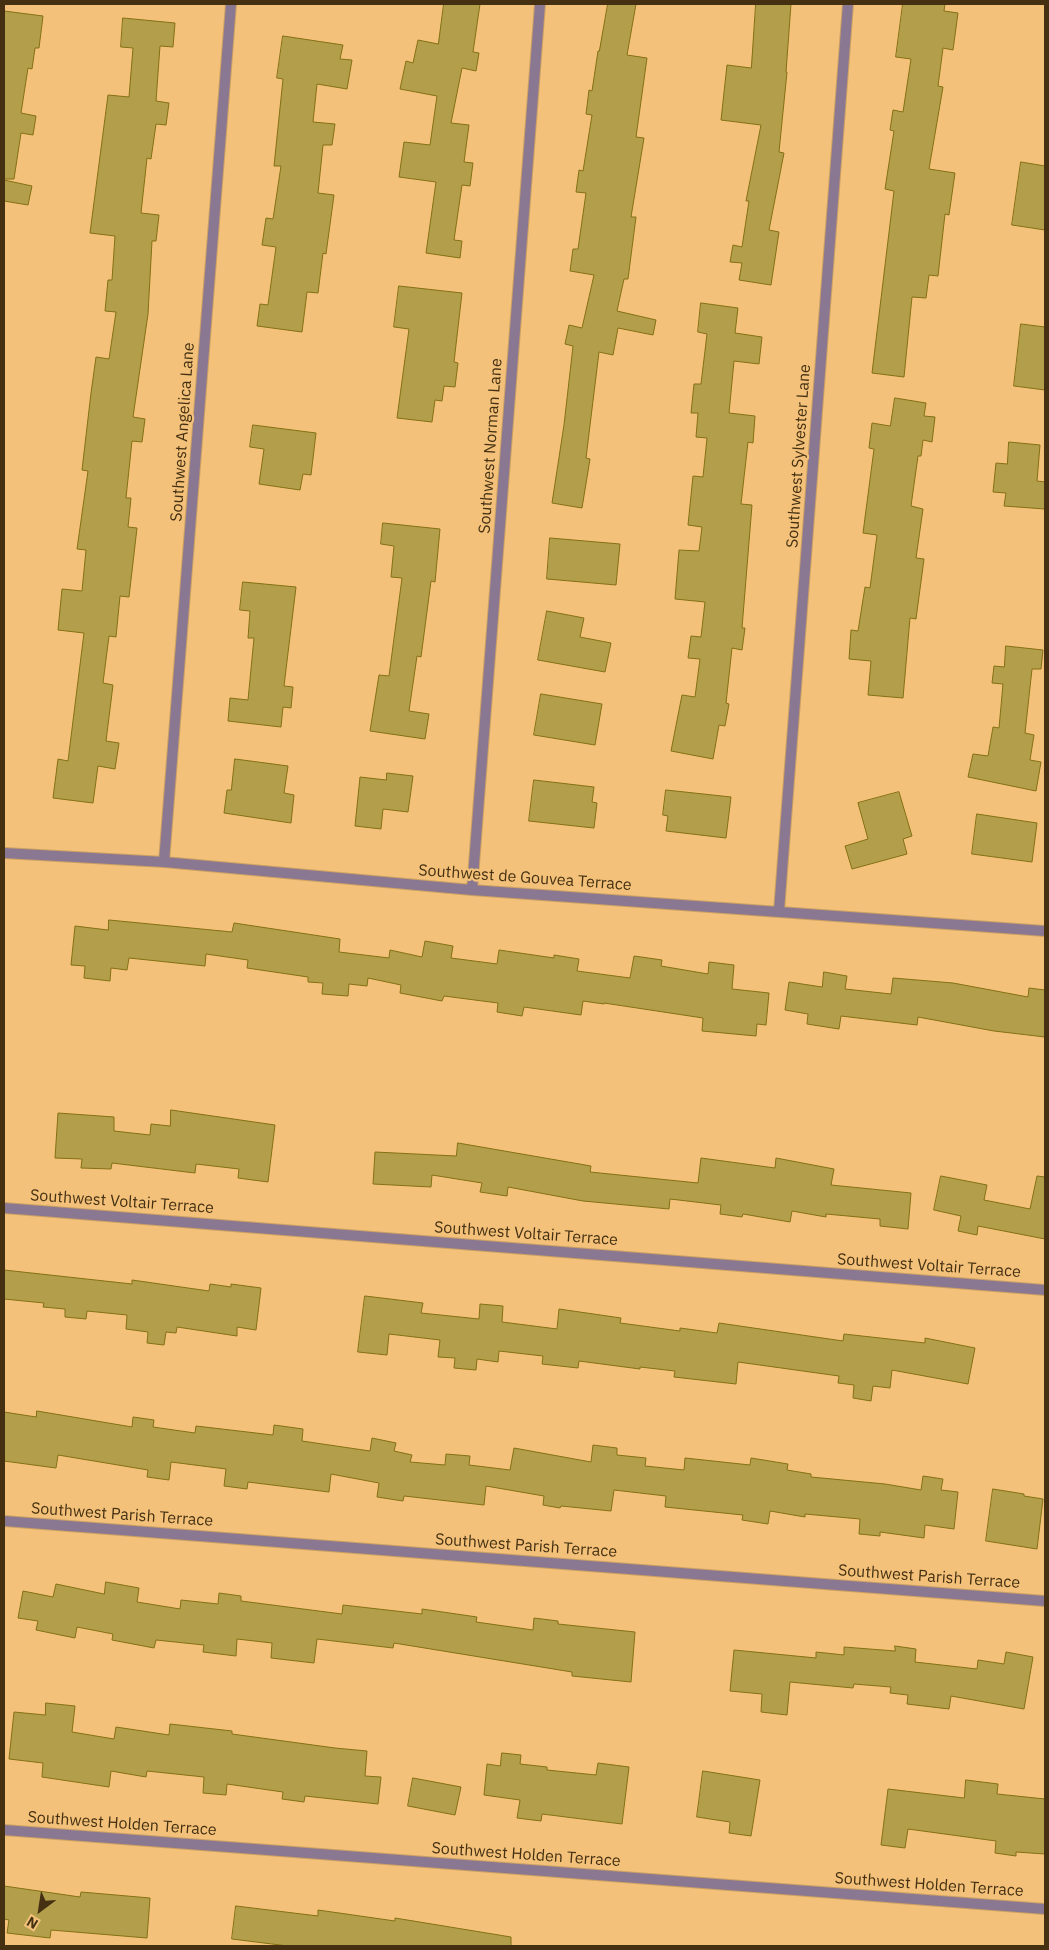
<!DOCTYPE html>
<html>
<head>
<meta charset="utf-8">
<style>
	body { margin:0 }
	#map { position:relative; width:1049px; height:1950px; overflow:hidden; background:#f3c17a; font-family:"IBM Plex Sans",sans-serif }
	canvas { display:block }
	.frame { position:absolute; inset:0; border:5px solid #453112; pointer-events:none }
	.north { position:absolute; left:15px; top:1885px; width:50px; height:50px; -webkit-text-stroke:4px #f3c17a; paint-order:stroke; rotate:211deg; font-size:14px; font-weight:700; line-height:20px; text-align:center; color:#453112 }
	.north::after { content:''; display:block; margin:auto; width:18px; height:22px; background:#453112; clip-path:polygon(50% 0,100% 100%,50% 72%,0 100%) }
</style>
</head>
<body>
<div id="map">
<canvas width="1049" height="1950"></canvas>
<div class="frame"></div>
<div class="north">N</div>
</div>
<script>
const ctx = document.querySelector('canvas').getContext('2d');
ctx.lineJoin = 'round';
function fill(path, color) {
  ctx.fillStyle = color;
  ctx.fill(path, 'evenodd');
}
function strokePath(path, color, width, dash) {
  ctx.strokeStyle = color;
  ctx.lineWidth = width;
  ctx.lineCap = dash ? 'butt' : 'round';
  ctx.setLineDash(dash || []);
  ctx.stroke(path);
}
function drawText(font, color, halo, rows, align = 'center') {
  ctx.font = font + ' "IBM Plex Sans",sans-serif';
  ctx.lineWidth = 4.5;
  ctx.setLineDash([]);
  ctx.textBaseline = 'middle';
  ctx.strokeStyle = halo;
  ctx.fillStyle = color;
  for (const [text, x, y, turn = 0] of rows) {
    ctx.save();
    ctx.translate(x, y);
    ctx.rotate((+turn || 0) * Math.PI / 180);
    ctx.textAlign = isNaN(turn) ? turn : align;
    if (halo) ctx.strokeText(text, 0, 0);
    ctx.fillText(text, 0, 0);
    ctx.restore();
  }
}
const building = new Path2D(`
	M 444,4 L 480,4 L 473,52 L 479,53 L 476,71 L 462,68 L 451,123 L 469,125 L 464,162 L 473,163 L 470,186 L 462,185 L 454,240 L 462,241 L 460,258 L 426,253 L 436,182 L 399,177 L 404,142 L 430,145 L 437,96 L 400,89 L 406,61 L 413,63 L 418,40 L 438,44 Z
	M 608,4 L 636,4 L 627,55 L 647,58 L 636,137 L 644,138 L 631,217 L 636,217 L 628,279 L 624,279 L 617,311 L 656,320 L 653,335 L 618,328 L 613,355 L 599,352 L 586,458 L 590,459 L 582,508 L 552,503 L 564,425 L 573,346 L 565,344 L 569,325 L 582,328 L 594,275 L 570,271 L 573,249 L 578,249 L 586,193 L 576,192 L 579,170 L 583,171 L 592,115 L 586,114 L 589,90 L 592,91 L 598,51 L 599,51 Z
	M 756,4 L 791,4 L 786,72 L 787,72 L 779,152 L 784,153 L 769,230 L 779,232 L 771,285 L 739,280 L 742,263 L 730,262 L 733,245 L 742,247 L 749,201 L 746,201 L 761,125 L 721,120 L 727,65 L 751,68 Z
	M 903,4 L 945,4 L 944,11 L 958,13 L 953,50 L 943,48 L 938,86 L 943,87 L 929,169 L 955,173 L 949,215 L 945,214 L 938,276 L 929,275 L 926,298 L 912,297 L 904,377 L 872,373 L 894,191 L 885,189 L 894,131 L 890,130 L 893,110 L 903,112 L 911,59 L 896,57 Z
	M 4,11 L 43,16 L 39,48 L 35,48 L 32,69 L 28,68 L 21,113 L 36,116 L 33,135 L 21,133 L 14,179 L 4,179 Z
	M 123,18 L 175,23 L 173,47 L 160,46 L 156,101 L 169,103 L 166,125 L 156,124 L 151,159 L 147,158 L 141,213 L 159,215 L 156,241 L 152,241 L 148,314 L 133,417 L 145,419 L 142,442 L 132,441 L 126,498 L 131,498 L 128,527 L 137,528 L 129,597 L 120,596 L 116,637 L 109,636 L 103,683 L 113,685 L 106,741 L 119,743 L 115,769 L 98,766 L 93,803 L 53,798 L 58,759 L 68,761 L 84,633 L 58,630 L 62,589 L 82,591 L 86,550 L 77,549 L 88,471 L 82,470 L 91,393 L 96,357 L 109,359 L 116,312 L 105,311 L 108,280 L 112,280 L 115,236 L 90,233 L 108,95 L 129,97 L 133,48 L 121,47 Z
	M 283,36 L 343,45 L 340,59 L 352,60 L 347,89 L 317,84 L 313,122 L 335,124 L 332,145 L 323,145 L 318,193 L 334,195 L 326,254 L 323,253 L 318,293 L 307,292 L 302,332 L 257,326 L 260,304 L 268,305 L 276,247 L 262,245 L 266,218 L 273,219 L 281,166 L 274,166 L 283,79 L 277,78 Z
	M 1021,162 L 1045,166 L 1045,230 L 1012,225 Z
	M 4,180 L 32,186 L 28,205 L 4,201 Z
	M 399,286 L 462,293 L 454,362 L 458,363 L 455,387 L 444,386 L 442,401 L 435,400 L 432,422 L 397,418 L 409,329 L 394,327 Z
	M 701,303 L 738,308 L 735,333 L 762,337 L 759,364 L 734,361 L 729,413 L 755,416 L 753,443 L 748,442 L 741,504 L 752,505 L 742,628 L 745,628 L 742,650 L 732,648 L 726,703 L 729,704 L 725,726 L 719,725 L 713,759 L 671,751 L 682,695 L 695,697 L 700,659 L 688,658 L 691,636 L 701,637 L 705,602 L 675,599 L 679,550 L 699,551 L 702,527 L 688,525 L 693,476 L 703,477 L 707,438 L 696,437 L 698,413 L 691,413 L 694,384 L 701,384 L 707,334 L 698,332 Z
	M 1021,324 L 1045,327 L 1045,390 L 1014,386 Z
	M 895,398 L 926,403 L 924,416 L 935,417 L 932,442 L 923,440 L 921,456 L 918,456 L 911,506 L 923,509 L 916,558 L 924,559 L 916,619 L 910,618 L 903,698 L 868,695 L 871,661 L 849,659 L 851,630 L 858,631 L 865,587 L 870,588 L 877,535 L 863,533 L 874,449 L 869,448 L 872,423 L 890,426 Z
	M 253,425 L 316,433 L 311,475 L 303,474 L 300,490 L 259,484 L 264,449 L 250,447 Z
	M 1009,442 L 1040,445 L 1037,481 L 1045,482 L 1045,509 L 1004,506 L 1006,493 L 993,492 L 996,463 L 1007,464 Z
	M 383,523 L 440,529 L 435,582 L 431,581 L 421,657 L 417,656 L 409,711 L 429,714 L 425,739 L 370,731 L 379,675 L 389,676 L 402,578 L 391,577 L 394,546 L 381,544 Z
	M 550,538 L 620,544 L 616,585 L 547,579 Z
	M 243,582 L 296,587 L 284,686 L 293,687 L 291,708 L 283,707 L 281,727 L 228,721 L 230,698 L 248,700 L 254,638 L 248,638 L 250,611 L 240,610 Z
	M 547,611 L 584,618 L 580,637 L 611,643 L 605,672 L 538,660 Z
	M 1006,646 L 1043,650 L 1041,669 L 1032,669 L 1025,733 L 1034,735 L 1030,760 L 1041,762 L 1036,791 L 968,777 L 973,754 L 988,756 L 993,727 L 999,728 L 1003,684 L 992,683 L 994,666 L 1004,667 Z
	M 541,694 L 602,704 L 595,745 L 534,735 Z
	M 235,759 L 288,766 L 284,793 L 294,795 L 291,823 L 224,813 L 227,790 L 231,790 Z
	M 387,773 L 413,776 L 408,812 L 383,809 L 381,829 L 355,826 L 360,777 L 386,780 Z
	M 534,780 L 594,787 L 592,802 L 597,803 L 594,828 L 529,821 Z
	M 666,790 L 731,797 L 726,838 L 666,831 L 668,816 L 663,815 Z
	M 899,792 L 912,836 L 903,839 L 907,854 L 852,869 L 845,846 L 868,839 L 858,803 Z
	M 977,814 L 1037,823 L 1032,862 L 972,854 Z
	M 109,920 L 232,932 L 234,923 L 340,939 L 339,952 L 389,958 L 390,950 L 422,957 L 425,941 L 453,946 L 451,958 L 497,964 L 499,950 L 554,958 L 554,955 L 579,959 L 577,971 L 630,978 L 634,956 L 662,960 L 661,966 L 708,974 L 709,962 L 734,965 L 732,989 L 769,993 L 766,1025 L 757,1024 L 756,1036 L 702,1031 L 703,1018 L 604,1003 L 604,1004 L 583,1001 L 581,1015 L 524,1007 L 522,1016 L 497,1012 L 498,1003 L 444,996 L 442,1001 L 400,993 L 401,985 L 368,978 L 367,986 L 349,984 L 348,996 L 322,994 L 323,983 L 308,982 L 308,977 L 247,968 L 248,960 L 206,954 L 205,966 L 129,958 L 127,970 L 111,968 L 110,981 L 84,978 L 85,966 L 71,965 L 75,926 L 108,930 Z
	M 824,972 L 847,976 L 845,989 L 891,994 L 893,978 L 953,983 L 1028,997 L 1029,988 L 1045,990 L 1045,1037 L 994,1031 L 918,1017 L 917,1025 L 841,1016 L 839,1029 L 807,1024 L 808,1014 L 785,1010 L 789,982 L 822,987 Z
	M 171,1110 L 275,1125 L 268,1182 L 238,1178 L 239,1169 L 196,1164 L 195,1173 L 112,1163 L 111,1169 L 81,1168 L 82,1159 L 55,1158 L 58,1113 L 114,1117 L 114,1131 L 150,1135 L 151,1124 L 170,1126 Z
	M 458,1143 L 591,1166 L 590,1172 L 698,1183 L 701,1158 L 775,1168 L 776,1158 L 834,1169 L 831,1185 L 911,1193 L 908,1229 L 880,1226 L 880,1219 L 826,1214 L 826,1217 L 792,1211 L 790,1222 L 743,1214 L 742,1217 L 720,1214 L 721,1205 L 670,1199 L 669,1209 L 583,1201 L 508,1187 L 507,1196 L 480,1192 L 482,1183 L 432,1175 L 431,1187 L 373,1184 L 375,1152 L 456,1156 Z
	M 941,1176 L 987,1185 L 984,1200 L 1030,1209 L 1037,1176 L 1045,1177 L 1045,1239 L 978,1226 L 977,1235 L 958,1231 L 961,1216 L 934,1210 Z
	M 4,1270 L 132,1284 L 132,1280 L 209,1291 L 210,1284 L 231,1287 L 231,1284 L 261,1288 L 256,1330 L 237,1327 L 237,1336 L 177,1327 L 176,1333 L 166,1332 L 164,1345 L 147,1343 L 148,1332 L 126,1329 L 127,1315 L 87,1311 L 86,1319 L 65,1317 L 65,1309 L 43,1307 L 44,1303 L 4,1299 Z
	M 365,1296 L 423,1303 L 421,1313 L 479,1319 L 480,1304 L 503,1306 L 502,1322 L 557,1329 L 559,1309 L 621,1318 L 620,1323 L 680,1331 L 680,1328 L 717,1333 L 719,1323 L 843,1341 L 844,1334 L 925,1343 L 925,1338 L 975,1348 L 968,1384 L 892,1370 L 890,1388 L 873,1386 L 871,1401 L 853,1398 L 854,1385 L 838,1383 L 839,1376 L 738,1362 L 736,1384 L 674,1377 L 675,1371 L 640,1367 L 640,1369 L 579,1361 L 578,1368 L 542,1364 L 543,1356 L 499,1351 L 498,1362 L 477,1359 L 476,1370 L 454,1368 L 455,1358 L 438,1357 L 440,1340 L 389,1334 L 387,1355 L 358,1352 Z
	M 37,1411 L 132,1427 L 133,1417 L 154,1420 L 153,1427 L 195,1433 L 196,1426 L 273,1435 L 274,1425 L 303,1429 L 302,1441 L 370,1451 L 372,1438 L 396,1443 L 394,1451 L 412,1455 L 410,1462 L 445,1465 L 446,1454 L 470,1456 L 469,1465 L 510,1470 L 514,1448 L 591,1462 L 593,1445 L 617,1448 L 617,1455 L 646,1458 L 645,1466 L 684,1470 L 685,1458 L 750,1465 L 751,1458 L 788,1464 L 787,1470 L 811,1474 L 811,1477 L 885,1484 L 921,1490 L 923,1476 L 943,1479 L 941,1490 L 958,1492 L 954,1529 L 925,1525 L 924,1538 L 880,1532 L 880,1536 L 859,1534 L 860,1519 L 805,1514 L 805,1517 L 770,1511 L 768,1524 L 742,1520 L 743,1515 L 665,1507 L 666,1496 L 614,1490 L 611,1511 L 561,1506 L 560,1508 L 543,1505 L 544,1496 L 486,1486 L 484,1505 L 404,1496 L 403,1501 L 377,1497 L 379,1483 L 331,1474 L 329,1492 L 248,1482 L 247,1489 L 224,1486 L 226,1469 L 171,1462 L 169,1480 L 147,1477 L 148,1470 L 58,1455 L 56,1468 L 4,1461 L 4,1412 L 36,1417 Z
	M 993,1489 L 1024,1494 L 1024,1496 L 1043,1499 L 1037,1549 L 986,1541 Z
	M 106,1582 L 139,1588 L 137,1602 L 180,1609 L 181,1600 L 218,1604 L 219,1593 L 241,1596 L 241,1601 L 342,1614 L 343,1605 L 422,1614 L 422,1609 L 477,1617 L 476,1622 L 533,1630 L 534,1618 L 558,1621 L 558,1624 L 635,1632 L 631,1682 L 572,1676 L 572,1672 L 394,1643 L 393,1648 L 317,1639 L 314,1663 L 271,1658 L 272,1643 L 237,1639 L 236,1656 L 203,1652 L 204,1645 L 156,1640 L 154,1648 L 112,1640 L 113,1634 L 77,1627 L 75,1638 L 36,1630 L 38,1621 L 18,1618 L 23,1591 L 53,1597 L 56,1584 L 104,1594 Z
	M 895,1646 L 916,1649 L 915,1662 L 977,1669 L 978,1660 L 1004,1664 L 1006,1652 L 1033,1657 L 1024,1709 L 951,1696 L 949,1709 L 907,1704 L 908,1695 L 890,1693 L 891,1687 L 854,1684 L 853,1688 L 790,1682 L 787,1715 L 761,1712 L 762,1694 L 730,1691 L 734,1650 L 816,1658 L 816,1652 L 844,1655 L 844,1647 L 895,1651 Z
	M 46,1703 L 75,1706 L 72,1732 L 114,1739 L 116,1727 L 169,1735 L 170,1724 L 232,1731 L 232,1734 L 335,1748 L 367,1751 L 365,1776 L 381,1777 L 378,1804 L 305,1796 L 304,1802 L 282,1799 L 283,1792 L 227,1784 L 226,1795 L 203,1793 L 204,1777 L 147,1771 L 146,1777 L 111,1771 L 109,1787 L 42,1777 L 43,1763 L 9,1759 L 14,1712 L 45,1715 Z
	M 502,1753 L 521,1755 L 520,1764 L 547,1767 L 547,1770 L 596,1775 L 598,1763 L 629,1767 L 622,1824 L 542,1814 L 541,1821 L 517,1818 L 520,1800 L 484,1795 L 487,1764 L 500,1766 Z
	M 703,1771 L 760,1780 L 751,1836 L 729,1833 L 730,1822 L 697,1817 Z
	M 413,1778 L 461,1787 L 455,1815 L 408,1806 Z
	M 966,1780 L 998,1784 L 997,1794 L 1045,1799 L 1045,1854 L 1016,1852 L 1016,1856 L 995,1853 L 996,1841 L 908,1829 L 905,1848 L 881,1845 L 888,1789 L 964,1798 Z
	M 4,1886 L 80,1897 L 81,1892 L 150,1898 L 147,1938 L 51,1930 L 50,1938 L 7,1933 L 9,1920 L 4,1919 Z
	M 236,1906 L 318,1916 L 318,1910 L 395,1921 L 395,1918 L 511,1937 L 511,1946 L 288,1946 L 232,1939 Z`);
const street = new Path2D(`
	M 4,853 L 164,862 L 472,890 L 1045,931
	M 164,862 L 231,4
	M 472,890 L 540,4
	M 779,911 L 848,4
	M 4,1208 L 1045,1290
	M 4,1521 L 1045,1601
	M 4,1830 L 1045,1909`);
const streetNames = [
	["Southwest Angelica Lane",183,432,-86],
	["Southwest Norman Lane",491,446,-86],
	["Southwest Sylvester Lane",799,456,-86],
	["Southwest de Gouvea Terrace",525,878,4],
	["Southwest Voltair Terrace",122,1202,4],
	["Southwest Voltair Terrace",526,1234,4],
	["Southwest Voltair Terrace",929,1266,4],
	["Southwest Parish Terrace",122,1515,4],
	["Southwest Parish Terrace",526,1546,4],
	["Southwest Parish Terrace",929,1577,4],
	["Southwest Holden Terrace",122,1824,4],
	["Southwest Holden Terrace",526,1855,4],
	["Southwest Holden Terrace",929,1885,4]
];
fill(building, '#b39e4b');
strokePath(building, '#847013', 1);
strokePath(street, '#cda163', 12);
strokePath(street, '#8a7892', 10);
drawText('16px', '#453112', '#f3c17a', streetNames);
</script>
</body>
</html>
